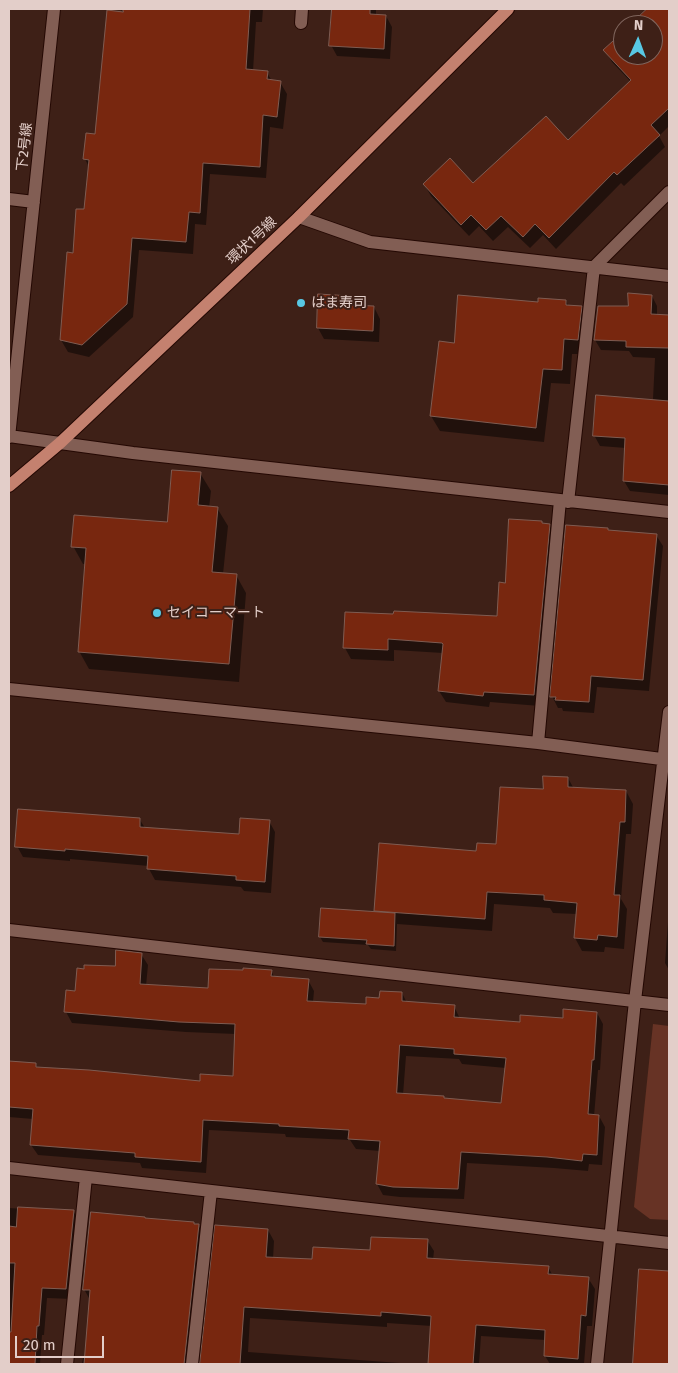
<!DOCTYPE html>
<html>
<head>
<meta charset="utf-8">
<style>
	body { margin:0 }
	#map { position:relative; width:678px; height:1373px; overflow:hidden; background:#3e2017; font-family:"Fira Sans",sans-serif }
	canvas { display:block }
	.frame { position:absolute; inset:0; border:10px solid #e3cec9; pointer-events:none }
	.north { position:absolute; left:613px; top:15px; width:50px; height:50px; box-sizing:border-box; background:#3e2017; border:1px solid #80665e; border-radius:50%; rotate:2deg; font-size:14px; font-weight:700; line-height:20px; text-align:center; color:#e3cec9 }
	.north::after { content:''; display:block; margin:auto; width:18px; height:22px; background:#58c8e4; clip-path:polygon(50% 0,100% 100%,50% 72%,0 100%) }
	.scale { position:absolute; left:15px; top:1336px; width:89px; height:22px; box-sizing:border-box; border:2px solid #e3cec9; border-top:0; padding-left:6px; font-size:15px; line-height:18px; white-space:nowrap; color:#e3cec9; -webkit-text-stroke:4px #3e2017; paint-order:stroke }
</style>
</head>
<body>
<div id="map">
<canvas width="678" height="1373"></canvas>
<div class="frame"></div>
<div class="north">N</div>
<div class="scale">20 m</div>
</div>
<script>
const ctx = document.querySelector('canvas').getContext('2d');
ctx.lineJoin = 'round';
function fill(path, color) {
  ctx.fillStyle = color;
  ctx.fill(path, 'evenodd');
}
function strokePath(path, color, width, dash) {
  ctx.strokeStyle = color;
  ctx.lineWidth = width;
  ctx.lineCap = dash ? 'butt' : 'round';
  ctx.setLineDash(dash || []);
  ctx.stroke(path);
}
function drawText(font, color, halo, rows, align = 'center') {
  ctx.font = font + ' "Fira Sans","Noto Sans JP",sans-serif';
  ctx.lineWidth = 4;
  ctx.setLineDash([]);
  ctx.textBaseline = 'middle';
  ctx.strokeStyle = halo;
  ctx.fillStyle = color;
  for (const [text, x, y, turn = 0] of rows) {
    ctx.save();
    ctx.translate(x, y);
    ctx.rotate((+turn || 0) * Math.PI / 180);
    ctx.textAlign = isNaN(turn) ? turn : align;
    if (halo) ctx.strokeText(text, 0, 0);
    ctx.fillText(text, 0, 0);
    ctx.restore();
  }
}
const green = new Path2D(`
	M 653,1024 L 669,1026 L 669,1220 L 650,1219 L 634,1207 Z`);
const shadow = new Path2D(`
	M 122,9 L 263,9 L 262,22 L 256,22 L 253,71 L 267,73 L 272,81 L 280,82 L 287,94 L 283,129 L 270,127 L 266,178 L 210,174 L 206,225 L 195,224 L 193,254 L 139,250 L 133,317 L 89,357 L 68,352 L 61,340 L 85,211 L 89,167 L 85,159 L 96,135 Z
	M 333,9 L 376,9 L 376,16 L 386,16 L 392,27 L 390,59 L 337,56 L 331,45 Z
	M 649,9 L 669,9 L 669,126 L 659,136 L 665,147 L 624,186 L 621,183 L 556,249 L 543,235 L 530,248 L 508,227 L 493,241 L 479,226 L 469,236 L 431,196 L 424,184 L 473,185 L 568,142 L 631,82 L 612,62 L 605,50 L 623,33 L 623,55 L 653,55 L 653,25 L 632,25 Z
	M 652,296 L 657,306 L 657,316 L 669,317 L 669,495 L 630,491 L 624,481 L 626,448 L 600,446 L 594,435 L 649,400 L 650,399 L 653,399 L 655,358 L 633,357 L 629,351 L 601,350 L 595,340 L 599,307 L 629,307 Z
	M 351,297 L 357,306 L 374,307 L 380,319 L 379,342 L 324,339 L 318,328 Z
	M 566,301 L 569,307 L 581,307 L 589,322 L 586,354 L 572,354 L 570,384 L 551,383 L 544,442 L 440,431 L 431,416 L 540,303 Z
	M 200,473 L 211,491 L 209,508 L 217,508 L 228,526 L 223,574 L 236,575 L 246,593 L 239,682 L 89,669 L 79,651 L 86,564 L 83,564 L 73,546 L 168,524 Z
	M 543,524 L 549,525 L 556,536 L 540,706 L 490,702 L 489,707 L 446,702 L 439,691 L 443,653 L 394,650 L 394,661 L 351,659 L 345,648 L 346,613 L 498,617 L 506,584 Z
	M 608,532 L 656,535 L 663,546 L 649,691 L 597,687 L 594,713 L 563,711 L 562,708 L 558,708 L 552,696 Z
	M 568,778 L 574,789 L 626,791 L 633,804 L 631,834 L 626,834 L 621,899 L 627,909 L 624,949 L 605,947 L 604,952 L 582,951 L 575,938 L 577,914 L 553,913 L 550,908 L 494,904 L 492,931 L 397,924 L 396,951 L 371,949 L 368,945 L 323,942 L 320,937 L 377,913 L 375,910 L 477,852 L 498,845 L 544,791 Z
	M 140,820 L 145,828 L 240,835 L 269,821 L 275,832 L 271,893 L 244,891 L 241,887 L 155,880 L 149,869 L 149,866 L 70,859 L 70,861 L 23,857 L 17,846 Z
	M 668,922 L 669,922 L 669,970 L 665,963 Z
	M 141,954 L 148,965 L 146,986 L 209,990 L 271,971 L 275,978 L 308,980 L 314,991 L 313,1002 L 367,1005 L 381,999 L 402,993 L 407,1003 L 454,1006 L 460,1019 L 521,1024 L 564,1019 L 597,1013 L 603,1024 L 600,1070 L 598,1070 L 594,1116 L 599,1116 L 605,1127 L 602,1165 L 589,1164 L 588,1171 L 554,1168 L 467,1163 L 464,1199 L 400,1197 L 383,1195 L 377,1184 L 380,1151 L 356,1149 L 350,1140 L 286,1137 L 285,1134 L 209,1130 L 206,1173 L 142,1168 L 140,1163 L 38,1155 L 31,1145 L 33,1119 L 9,1117 L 9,1062 L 35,1064 L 38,1068 L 201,1082 L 234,1077 L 236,1034 L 186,1032 L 72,1023 L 66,1012 L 76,992 L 116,968 ZM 406,1056 L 459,1059 L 462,1064 L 506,1068 L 503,1104 L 445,1099 L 444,1097 L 403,1095 Z
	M 9,1208 L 74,1212 L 79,1222 L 72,1299 L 47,1298 L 44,1335 L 42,1335 L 40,1364 L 9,1364 Z
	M 145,1219 L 198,1225 L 205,1236 L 191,1364 L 82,1364 L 83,1358 L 86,1358 L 90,1300 L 84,1289 Z
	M 217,1226 L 268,1230 L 274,1241 L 273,1259 L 314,1261 L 371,1252 L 427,1240 L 434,1251 L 433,1260 L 548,1267 L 553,1276 L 588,1278 L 595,1289 L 592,1326 L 587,1326 L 584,1364 L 550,1364 L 545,1356 L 546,1340 L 481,1336 L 479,1364 L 429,1364 L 432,1326 L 387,1323 L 387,1327 L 250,1318 L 248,1352 L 414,1364 L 201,1364 Z
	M 640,1270 L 669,1272 L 669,1364 L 634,1364 Z`);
const building = new Path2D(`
	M 123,9 L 250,9 L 246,69 L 268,71 L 267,79 L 281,81 L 277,117 L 263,115 L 260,167 L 203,163 L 200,213 L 189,212 L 186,242 L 132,238 L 127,304 L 82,345 L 60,340 L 67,252 L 73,253 L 76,209 L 84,209 L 89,160 L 83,159 L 86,133 L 95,134 L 107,10 L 123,12 Z
	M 332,9 L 370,9 L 370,14 L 386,15 L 384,49 L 329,46 Z
	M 647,9 L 669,9 L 669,108 L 651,125 L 660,135 L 617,175 L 614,172 L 549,238 L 535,224 L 523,237 L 501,216 L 486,230 L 471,215 L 461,225 L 423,184 L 450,158 L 473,183 L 546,116 L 568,140 L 631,80 L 603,50 L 623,32 L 623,55 L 653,55 L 653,25 L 630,25 Z
	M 628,293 L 652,295 L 651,314 L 669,315 L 669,348 L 626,347 L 626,341 L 594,340 L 598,306 L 628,306 Z
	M 318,294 L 352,296 L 351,305 L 374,306 L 373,331 L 317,328 Z
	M 458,295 L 538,302 L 538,298 L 566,300 L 566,305 L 582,306 L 578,340 L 564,339 L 562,370 L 543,369 L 536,428 L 430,416 L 439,341 L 454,343 Z
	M 596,395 L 669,401 L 669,485 L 623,481 L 625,438 L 593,436 Z
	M 172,470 L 201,472 L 198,505 L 218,507 L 212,572 L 237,574 L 229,664 L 78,652 L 86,548 L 71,547 L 74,515 L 167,522 Z
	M 509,519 L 542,521 L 542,523 L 550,524 L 534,695 L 484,692 L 483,696 L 438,691 L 443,644 L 442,643 L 388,639 L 388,650 L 343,648 L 345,612 L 393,614 L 394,611 L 497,616 L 499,582 L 505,583 Z
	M 566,525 L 608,528 L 608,530 L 657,534 L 643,680 L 591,676 L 589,702 L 555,700 L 556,697 L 550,697 Z
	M 543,776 L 568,777 L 568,787 L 626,790 L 625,822 L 620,822 L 614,895 L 620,895 L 617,937 L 598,935 L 597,940 L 574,938 L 577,903 L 544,900 L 544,895 L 487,892 L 485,919 L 374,911 L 379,843 L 476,851 L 477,843 L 496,844 L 500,787 L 543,789 Z
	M 18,809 L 140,818 L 140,827 L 239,834 L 240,818 L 270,820 L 265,882 L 236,880 L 236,876 L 147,869 L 148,856 L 65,849 L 65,851 L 15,847 Z
	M 321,908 L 395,913 L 394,946 L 366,944 L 367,940 L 319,937 Z
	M 116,950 L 142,953 L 140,984 L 208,988 L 209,969 L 243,970 L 243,968 L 272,970 L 271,976 L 309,979 L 307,1001 L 366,1004 L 366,997 L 379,998 L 380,991 L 402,992 L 402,1001 L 455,1005 L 454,1017 L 520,1022 L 520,1015 L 563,1018 L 563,1009 L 597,1012 L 594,1060 L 592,1060 L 588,1114 L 599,1115 L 597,1155 L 583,1154 L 582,1161 L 547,1157 L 461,1152 L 458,1189 L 393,1187 L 376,1184 L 380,1141 L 348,1139 L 349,1130 L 279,1126 L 279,1124 L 203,1120 L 201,1162 L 135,1157 L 135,1153 L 30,1145 L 33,1109 L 9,1107 L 9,1061 L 36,1063 L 36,1067 L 89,1070 L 200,1081 L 200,1074 L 233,1076 L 235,1024 L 179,1022 L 64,1012 L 66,990 L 75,991 L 77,968 L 84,969 L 84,965 L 115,966 ZM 400,1045 L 454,1049 L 454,1054 L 506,1058 L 501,1103 L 444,1098 L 444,1096 L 397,1093 Z
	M 18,1207 L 74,1210 L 66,1289 L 42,1288 L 39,1326 L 37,1326 L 35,1364 L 9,1364 L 9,1332 L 11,1332 L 15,1263 L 9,1263 L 9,1226 L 16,1227 Z
	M 91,1212 L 145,1217 L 145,1218 L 194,1222 L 194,1224 L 199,1224 L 184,1364 L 84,1364 L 90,1290 L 83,1290 Z
	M 215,1225 L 268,1229 L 266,1257 L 312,1259 L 313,1247 L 370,1250 L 371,1237 L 428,1239 L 427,1258 L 549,1266 L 548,1274 L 589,1277 L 586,1316 L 581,1315 L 578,1359 L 544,1356 L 545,1330 L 476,1325 L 473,1364 L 428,1364 L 431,1316 L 381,1312 L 381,1316 L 244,1307 L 240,1364 L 200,1364 Z
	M 639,1269 L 669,1271 L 669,1364 L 633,1364 Z`);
const minor = new Path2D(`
	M 301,23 L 302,9
	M 9,199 L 34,202
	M 299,217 L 370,242 L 669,276
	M 9,436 L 133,453 L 669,512
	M 9,437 L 54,9
	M 568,502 L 594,267 L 669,192
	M 9,689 L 538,743 L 669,760
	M 538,743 L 560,500
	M 9,930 L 669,1005
	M 9,1168 L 669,1243
	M 67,1364 L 86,1177
	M 192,1364 L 211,1191
	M 597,1364 L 635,1001 L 669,712`);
const major = new Path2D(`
	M 9,486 L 60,443 L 299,217 L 508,9`);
const markers = [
	[301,303,5,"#58c8e4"],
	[157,613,5,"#58c8e4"]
];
const streetNames = [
	["下2号線",25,147,-84],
	["環状1号線",252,241,-43]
];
const poiNames = [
	["はま寿司",311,303],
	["セイコーマート",167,613]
];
fill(green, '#673325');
fill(shadow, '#0007');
fill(building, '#78270f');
strokePath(building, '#7f5c52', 1);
strokePath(minor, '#240803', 14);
strokePath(major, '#240803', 14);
strokePath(minor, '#825e54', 12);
strokePath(major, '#c4816f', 12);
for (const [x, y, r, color] of markers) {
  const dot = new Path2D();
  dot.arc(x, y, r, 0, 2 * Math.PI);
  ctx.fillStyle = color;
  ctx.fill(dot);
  strokePath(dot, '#3e2017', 2);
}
drawText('14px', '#e3cec9', '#3e2017', streetNames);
drawText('14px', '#e3cec9', '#3e2017', poiNames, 'left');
</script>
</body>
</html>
